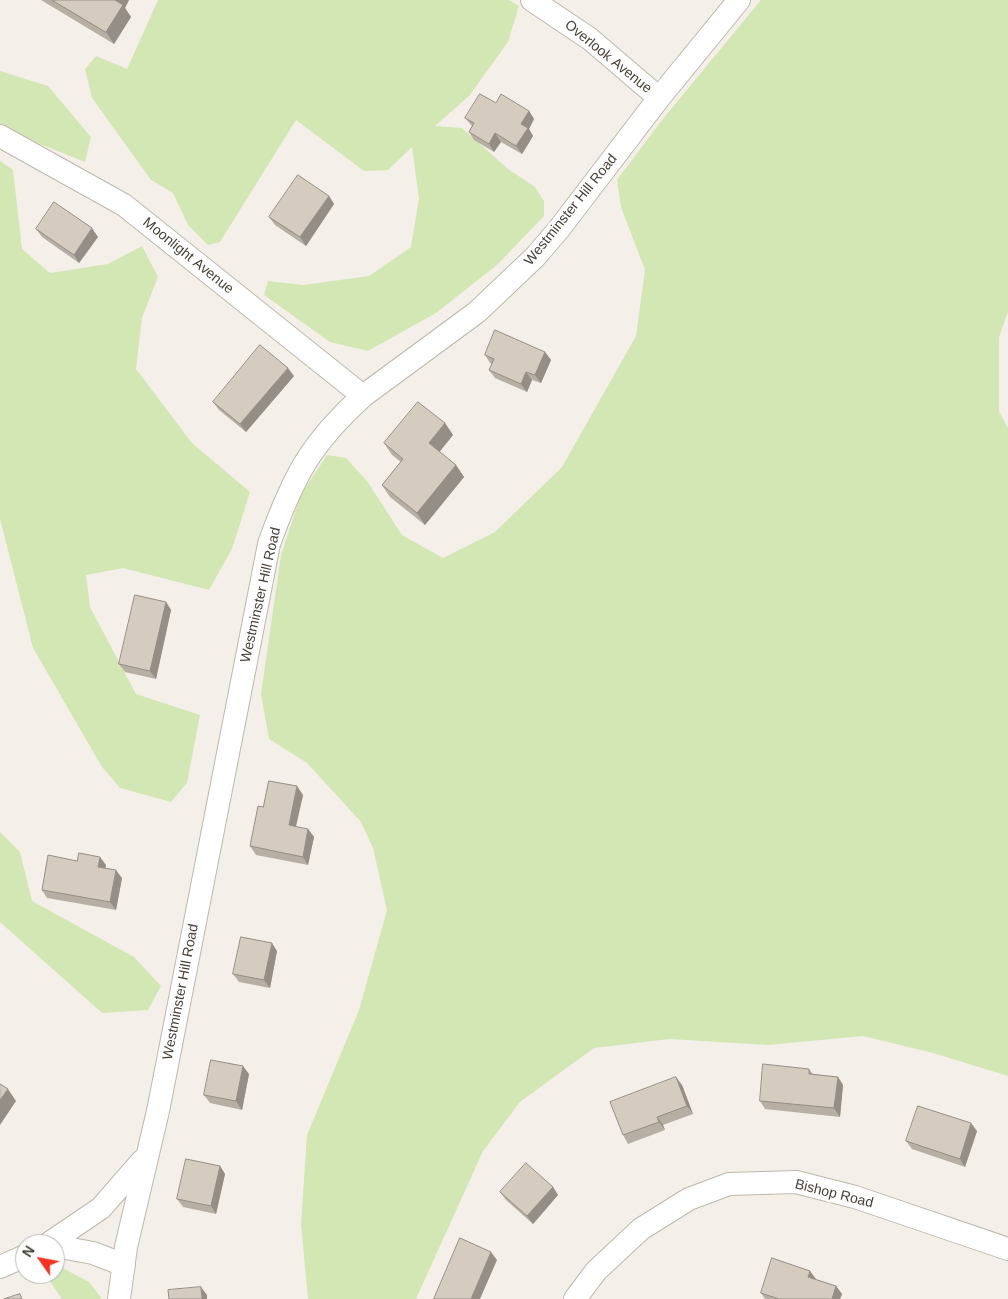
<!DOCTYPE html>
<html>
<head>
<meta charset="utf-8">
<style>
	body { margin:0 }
	#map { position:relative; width:1008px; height:1299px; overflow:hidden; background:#f4f0e9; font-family:Arial,sans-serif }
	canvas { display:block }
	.north { position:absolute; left:15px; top:1234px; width:50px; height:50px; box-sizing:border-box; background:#fff; border:1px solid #b6b3af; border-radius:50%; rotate:303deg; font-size:14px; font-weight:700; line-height:20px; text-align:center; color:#484038 }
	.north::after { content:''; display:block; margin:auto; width:18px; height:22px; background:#f23222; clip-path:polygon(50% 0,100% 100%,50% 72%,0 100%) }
</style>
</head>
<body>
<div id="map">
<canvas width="1008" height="1299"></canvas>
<div class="north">N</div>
</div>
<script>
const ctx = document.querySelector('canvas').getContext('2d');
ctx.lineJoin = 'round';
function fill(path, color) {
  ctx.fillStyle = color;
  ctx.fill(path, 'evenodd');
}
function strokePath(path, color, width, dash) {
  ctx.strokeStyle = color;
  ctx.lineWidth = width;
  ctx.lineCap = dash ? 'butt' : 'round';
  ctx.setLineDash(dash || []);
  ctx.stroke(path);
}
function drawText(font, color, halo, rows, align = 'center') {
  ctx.font = font + ' Arial,sans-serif';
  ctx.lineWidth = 5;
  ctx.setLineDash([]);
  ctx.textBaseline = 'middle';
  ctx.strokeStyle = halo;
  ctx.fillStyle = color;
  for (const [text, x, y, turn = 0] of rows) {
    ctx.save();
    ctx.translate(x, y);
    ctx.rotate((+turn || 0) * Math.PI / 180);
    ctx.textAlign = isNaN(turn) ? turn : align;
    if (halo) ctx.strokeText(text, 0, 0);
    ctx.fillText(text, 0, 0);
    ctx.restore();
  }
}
const green = new Path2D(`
	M 158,0 L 509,0 L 519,6 L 508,42 L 469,96 L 435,126 L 462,128 L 508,169 L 535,187 L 544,201 L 544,216 L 497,265 L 436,313 L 368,351 L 330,342 L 264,295 L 268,281 L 303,285 L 369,276 L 411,247 L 419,199 L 412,147 L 388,170 L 364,171 L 296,120 L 220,242 L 208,245 L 188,225 L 173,193 L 151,180 L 92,98 L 85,69 L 96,56 L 127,69 Z
	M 761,0 L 1008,0 L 1008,312 L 999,337 L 999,411 L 1008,428 L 1008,1076 L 933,1053 L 863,1036 L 768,1045 L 669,1039 L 594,1048 L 520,1102 L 483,1151 L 416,1299 L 308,1299 L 301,1224 L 307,1135 L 359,1010 L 387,910 L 373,848 L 361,822 L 307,763 L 269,739 L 261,694 L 281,555 L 301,494 L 327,455 L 346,458 L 367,481 L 402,535 L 443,558 L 495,532 L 562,467 L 636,336 L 645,270 L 621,207 L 617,180 L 662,120 Z
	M 0,71 L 48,86 L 91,137 L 85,162 L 0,128 Z
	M 0,161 L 13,170 L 22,249 L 50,273 L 108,264 L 142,246 L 158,277 L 142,318 L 136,369 L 192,443 L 250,492 L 232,549 L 209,590 L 123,568 L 86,575 L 90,607 L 136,694 L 200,715 L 187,783 L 171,802 L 120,788 L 102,767 L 33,648 L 0,519 Z
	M 0,832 L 20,852 L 32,901 L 134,957 L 161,986 L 148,1010 L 102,1013 L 0,922 Z
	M 59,1266 L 89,1282 L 102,1299 L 62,1299 L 46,1276 L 55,1274 L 55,1269 Z`);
const street = new Path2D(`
	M 532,0 L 590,39 L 659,98
	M 0,136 L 124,205 L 363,396
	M 48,1244 L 101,1208 L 142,1161
	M 55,1246 L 93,1253 L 124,1265
	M 0,1267 L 25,1256
	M 119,1299 L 126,1247 L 158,1111 L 269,544 C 293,477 310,444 363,396 L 477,312 L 535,257 L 559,229 L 659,98 L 739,0
	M 575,1299 L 596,1271 L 641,1229 L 689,1199 L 729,1184 L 796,1182 L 855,1197 L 1008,1249`);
const wall = new Path2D(`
	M 41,0 L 129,0 L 125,8 L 131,17 L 114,44 Z
	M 496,103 L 529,111 L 534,119 L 529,129 L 533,136 L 522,154 L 501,142 L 494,152 L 474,140 L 469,132 L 472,126 L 465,118 Z
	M 329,196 L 334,204 L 306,246 L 275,225 L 269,217 Z
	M 36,229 L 98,237 L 79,263 L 42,237 Z
	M 545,352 L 551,360 L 541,383 L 532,380 L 527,392 L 495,378 L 489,370 L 492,364 L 490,363 L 485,355 Z
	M 294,376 L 246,432 L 219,410 L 213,402 Z
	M 445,423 L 453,435 L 439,452 L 456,465 L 464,477 L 425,525 L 390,497 L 382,485 L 401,462 L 392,455 L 384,443 Z
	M 166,602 L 171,610 L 156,679 L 125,672 L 119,664 Z
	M 303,795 L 296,827 L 308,829 L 314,837 L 308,865 L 256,855 L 250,846 L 263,807 Z
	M 106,865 L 105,868 L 122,878 L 116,910 L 47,898 L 42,890 Z
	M 277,951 L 270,988 L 239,982 L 233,974 Z
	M 809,1069 L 813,1074 L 838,1077 L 843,1085 L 840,1117 L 765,1109 L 760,1101 Z
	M 249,1074 L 242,1110 L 210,1103 L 204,1095 Z
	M 682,1085 L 693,1114 L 663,1125 L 665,1130 L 628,1144 L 623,1135 Z
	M 977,1131 L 965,1167 L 912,1149 L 906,1141 Z
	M 220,1166 L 225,1174 L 216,1214 L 183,1207 L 177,1199 Z
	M 553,1187 L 558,1195 L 533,1224 L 506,1200 L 500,1192 Z
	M 815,1279 L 836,1286 L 842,1294 L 840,1299 L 765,1299 L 761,1293 L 816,1279 Z`);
const shadedWall = new Path2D(`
	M 114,0 L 129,0 L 125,8 L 131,17 L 114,44 L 106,32 Z
	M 529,111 L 534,119 L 529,129 L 533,136 L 522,154 L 516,146 L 521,124 Z
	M 495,133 L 501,142 L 494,152 L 489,144 Z
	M 329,196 L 334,204 L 306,246 L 300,237 Z
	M 92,228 L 98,237 L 79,263 L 74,255 Z
	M 545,352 L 551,360 L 541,383 L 535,375 Z
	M 288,368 L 294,376 L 246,432 L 240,424 Z
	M 526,372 L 532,380 L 527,392 L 521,384 Z
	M 445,423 L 453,435 L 437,455 L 429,443 Z
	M 456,465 L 464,477 L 425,525 L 417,513 Z
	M 166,602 L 171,610 L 156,679 L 150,671 Z
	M 297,786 L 303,795 L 294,834 L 289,825 Z
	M 308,829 L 314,837 L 308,865 L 303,857 Z
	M 100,857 L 106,865 L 104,875 L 98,867 Z
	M 116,870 L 122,878 L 116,910 L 110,902 Z
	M 272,943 L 277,951 L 270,988 L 264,980 Z
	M 243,1066 L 249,1074 L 242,1110 L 236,1101 Z
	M 676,1077 L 682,1085 L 693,1114 L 687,1106 Z
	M 838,1077 L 843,1085 L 840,1117 L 834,1108 Z
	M 8,1089 L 16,1101 L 0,1125 L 0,1100 Z
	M 657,1117 L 663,1125 L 665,1130 L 659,1122 Z
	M 971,1123 L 977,1131 L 965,1167 L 960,1159 Z
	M 220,1166 L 225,1174 L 216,1214 L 211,1206 Z
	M 553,1187 L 558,1195 L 533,1224 L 527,1216 Z
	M 491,1252 L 497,1260 L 480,1299 L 471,1299 Z
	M 810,1271 L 816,1279 L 813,1285 L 808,1277 Z
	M 836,1286 L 842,1294 L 840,1299 L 832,1299 Z
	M 201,1287 L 207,1295 L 207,1299 L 202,1299 Z`);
const building = new Path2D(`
	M 52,0 L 115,0 L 123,5 L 106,32 Z
	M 480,94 L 496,103 L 501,94 L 529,111 L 521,124 L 528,128 L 516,146 L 495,133 L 489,144 L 469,132 L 474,123 L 465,118 Z
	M 298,175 L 329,196 L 300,237 L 269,217 Z
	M 54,202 L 92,228 L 74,255 L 36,229 Z
	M 495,330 L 545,352 L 535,375 L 526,372 L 521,384 L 489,370 L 494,359 L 485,355 Z
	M 260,345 L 288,368 L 240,424 L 213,402 Z
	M 418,402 L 445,423 L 429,443 L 456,465 L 417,513 L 382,485 L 403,459 L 384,443 Z
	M 135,595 L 166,602 L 150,671 L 119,664 Z
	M 269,781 L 297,786 L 289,825 L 308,829 L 303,857 L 250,846 L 258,806 L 263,807 Z
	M 79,853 L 100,857 L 98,867 L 116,870 L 110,902 L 42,890 L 48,855 L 77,861 Z
	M 241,937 L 272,943 L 264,980 L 233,974 Z
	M 211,1060 L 243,1066 L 236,1101 L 204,1095 Z
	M 763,1064 L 809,1069 L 809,1074 L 838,1077 L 834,1108 L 760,1101 Z
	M 676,1077 L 687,1106 L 657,1117 L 659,1122 L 623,1135 L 610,1102 Z
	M 0,1084 L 8,1089 L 0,1100 Z
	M 918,1106 L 971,1123 L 960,1159 L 906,1141 Z
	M 186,1159 L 220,1166 L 211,1206 L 177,1199 Z
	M 526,1163 L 553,1187 L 527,1216 L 500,1192 Z
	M 460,1238 L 491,1252 L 471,1299 L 434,1299 Z
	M 772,1258 L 810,1271 L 808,1277 L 836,1286 L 832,1299 L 779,1299 L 761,1293 Z
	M 201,1287 L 202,1299 L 169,1299 L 168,1290 Z
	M 20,1294 L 22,1299 L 4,1299 Z`);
const streetNames = [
	["Overlook Avenue",608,57,39],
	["Westminster Hill Road",571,210,-51],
	["Moonlight Avenue",188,256,39],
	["Westminster Hill Road",261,595,-77],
	["Westminster Hill Road",181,992,-79],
	["Bishop Road",834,1194,14]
];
fill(green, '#d3e7b4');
strokePath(street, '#bfb7ac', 24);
strokePath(street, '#fff', 22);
fill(wall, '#b7afa4');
fill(shadedWall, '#958e86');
fill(building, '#d5cbbf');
strokePath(building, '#958e86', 1);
drawText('14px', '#484038', '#fff', streetNames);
</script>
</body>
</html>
